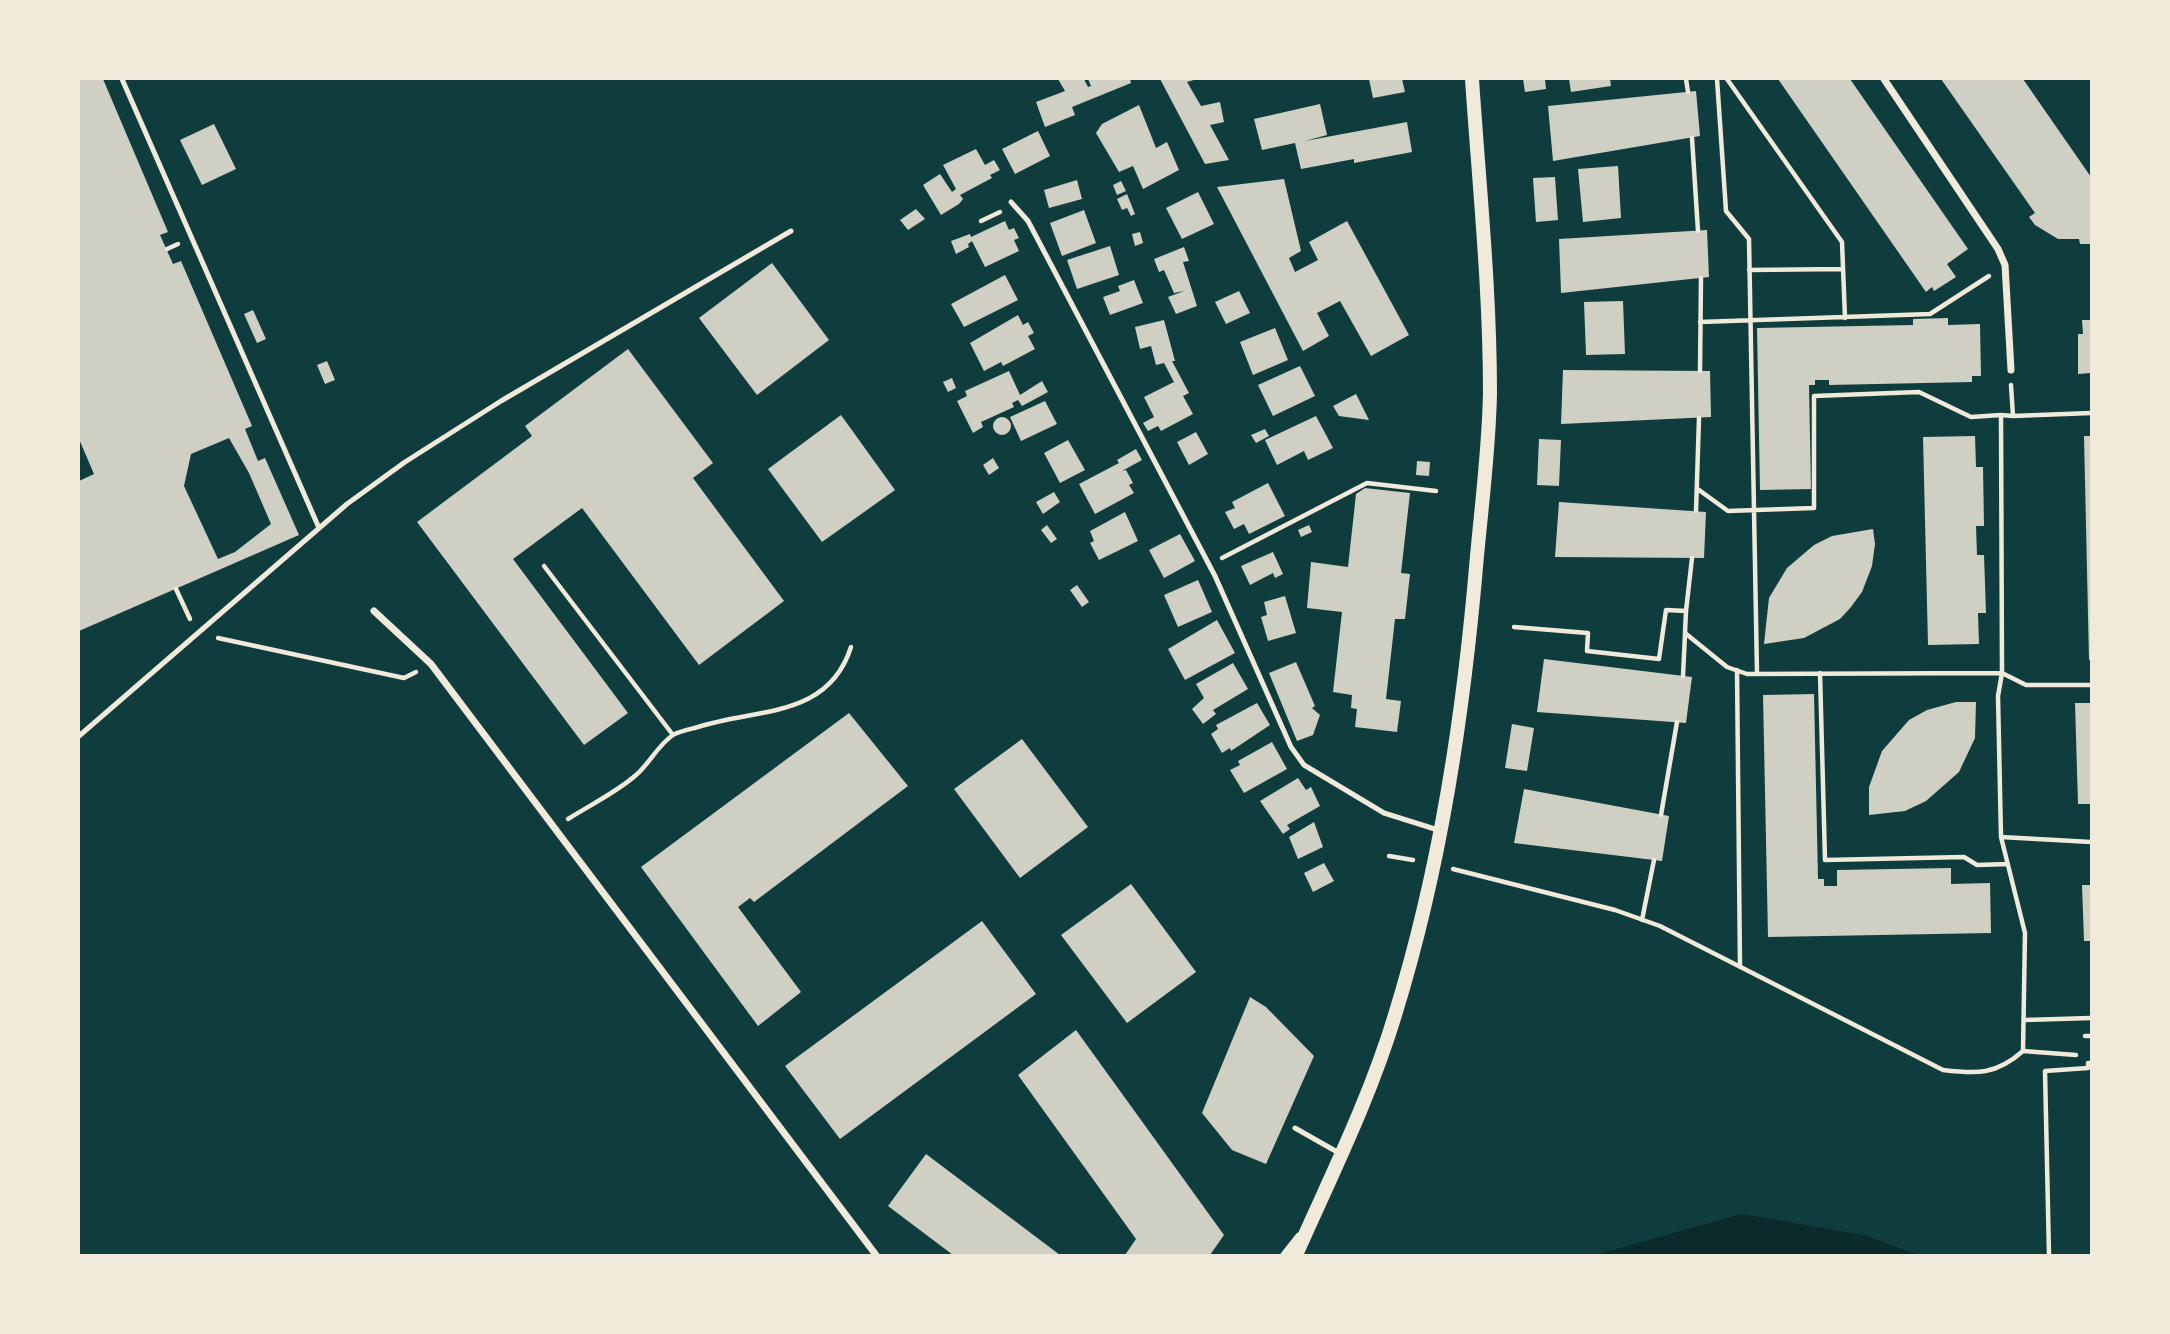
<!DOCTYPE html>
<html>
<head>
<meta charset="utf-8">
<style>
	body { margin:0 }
	#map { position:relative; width:2170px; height:1334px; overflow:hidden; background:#0f3d3e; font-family:Raleway,sans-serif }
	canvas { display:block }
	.frame { position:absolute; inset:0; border:80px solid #f1e9da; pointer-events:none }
</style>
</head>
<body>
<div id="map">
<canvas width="2170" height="1334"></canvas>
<div class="frame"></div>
</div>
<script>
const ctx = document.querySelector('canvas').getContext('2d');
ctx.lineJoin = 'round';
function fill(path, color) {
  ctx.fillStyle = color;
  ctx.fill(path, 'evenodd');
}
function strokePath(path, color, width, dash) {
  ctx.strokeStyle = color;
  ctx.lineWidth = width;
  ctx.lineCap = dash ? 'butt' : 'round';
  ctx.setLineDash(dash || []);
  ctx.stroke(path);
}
const water = new Path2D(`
	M 1741,1214 L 1864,1235 L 1918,1255 L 1595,1255 Z`);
const building = new Path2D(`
	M 79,79 L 103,79 L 168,232 L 160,235 L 173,264 L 181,261 L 252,426 L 245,429 L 258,461 L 265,458 L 299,535 L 79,631 L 79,481 L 94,474 L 79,439 ZM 229,438 L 249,473 L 271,524 L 235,552 L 218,559 L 184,486 L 191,454 Z
	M 1058,79 L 1084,79 L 1088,87 L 1091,86 L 1088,79 L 1130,79 L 1131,83 L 1072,107 L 1075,115 L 1045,127 L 1036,102 L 1065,91 Z
	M 1160,79 L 1197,79 L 1187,82 L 1201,106 L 1220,102 L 1224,122 L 1210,125 L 1229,160 L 1205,164 Z
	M 1369,79 L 1402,79 L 1405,92 L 1373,98 Z
	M 1523,79 L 1545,79 L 1546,89 L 1525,92 Z
	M 1569,79 L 1610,79 L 1611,86 L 1571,92 Z
	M 1778,79 L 1850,79 L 1968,249 L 1947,264 L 1956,277 L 1934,291 L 1932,287 L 1926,292 Z
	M 1941,79 L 2023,79 L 2091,177 L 2091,244 L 2080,244 L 2079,239 L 2058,239 L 2035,225 L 2029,217 L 2035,213 Z
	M 1696,91 L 1700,136 L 1553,161 L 1548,106 Z
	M 1320,104 L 1327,135 L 1305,141 L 1407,122 L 1412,152 L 1354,163 L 1354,159 L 1301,169 L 1295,143 L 1262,150 L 1254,119 Z
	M 1139,105 L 1156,148 L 1167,142 L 1179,170 L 1143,189 L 1133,166 L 1119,172 L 1096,133 L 1102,124 Z
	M 214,124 L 236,169 L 202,185 L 180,140 Z
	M 1038,131 L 1050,156 L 1015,174 L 1002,149 Z
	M 976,149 L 985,165 L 994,160 L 1000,170 L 990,175 L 992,178 L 960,195 L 963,199 L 959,204 L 941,215 L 923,185 L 940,174 L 952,192 L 956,189 L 943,165 Z
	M 1618,166 L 1621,218 L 1583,222 L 1578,169 Z
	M 1555,177 L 1558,220 L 1536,222 L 1533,178 Z
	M 1284,179 L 1301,251 L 1289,258 L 1295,272 L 1318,260 L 1309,242 L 1347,221 L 1409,335 L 1371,356 L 1340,301 L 1317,313 L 1329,336 L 1303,351 L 1217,187 Z
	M 1077,180 L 1082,199 L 1049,208 L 1044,190 Z
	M 1121,181 L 1126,191 L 1117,195 L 1113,185 Z
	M 1198,192 L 1214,224 L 1182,239 L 1166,208 Z
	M 1127,194 L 1135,214 L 1131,216 L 1127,208 L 1122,210 L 1117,199 Z
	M 916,209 L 925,219 L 908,230 L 900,220 Z
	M 1084,210 L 1096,243 L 1062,256 L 1050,223 Z
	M 1005,221 L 1009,230 L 1014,228 L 1019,238 L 1014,240 L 1019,251 L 985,267 L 972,241 L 968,244 L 969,247 L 956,254 L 951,241 L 970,234 L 971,237 Z
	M 1707,230 L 1709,277 L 1561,293 L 1559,239 Z
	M 1140,232 L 1143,243 L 1135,246 L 1132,234 Z
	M 1110,246 L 1119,275 L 1077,289 L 1067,260 Z
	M 1184,247 L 1189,261 L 1183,262 L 1197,306 L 1176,314 L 1168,297 L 1184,291 L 1174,293 L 1164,270 L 1159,272 L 1154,259 Z
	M 772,263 L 829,340 L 757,395 L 699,318 Z
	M 1005,275 L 1018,300 L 964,327 L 951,304 Z
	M 1134,280 L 1143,303 L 1110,315 L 1103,297 L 1120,291 L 1118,286 Z
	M 1239,291 L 1250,313 L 1226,324 L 1215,302 Z
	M 1623,301 L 1625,354 L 1586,355 L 1584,302 Z
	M 253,310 L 266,339 L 257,343 L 244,314 Z
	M 1018,315 L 1023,325 L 1028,322 L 1034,333 L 1028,336 L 1035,349 L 1003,366 L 1001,362 L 984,371 L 970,343 Z
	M 1948,318 L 1948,325 L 1980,324 L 1981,376 L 1972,376 L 1972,382 L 1829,385 L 1829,380 L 1815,380 L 1815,385 L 1809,385 L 1811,489 L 1760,490 L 1757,328 L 1913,325 L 1913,319 Z
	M 1164,320 L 1175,361 L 1172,361 L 1189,393 L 1183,396 L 1193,414 L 1161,431 L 1158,426 L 1148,431 L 1143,423 L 1154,417 L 1144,397 L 1174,382 L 1164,363 L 1156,365 L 1151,346 L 1140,349 L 1135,327 Z
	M 2082,320 L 2091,320 L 2091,373 L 2078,374 L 2078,334 L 2083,334 Z
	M 1275,328 L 1288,360 L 1253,375 L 1240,342 Z
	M 628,349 L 713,463 L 693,478 L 784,601 L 699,665 L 582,508 L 513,559 L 628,713 L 584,745 L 417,522 L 532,436 L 525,426 Z
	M 327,361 L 335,380 L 325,384 L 317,365 Z
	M 1300,366 L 1315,396 L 1273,416 L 1258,385 Z
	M 1563,370 L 1710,371 L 1711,417 L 1561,424 Z
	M 1009,371 L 1020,395 L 1042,381 L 1048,392 L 1022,406 L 1018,400 L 1012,403 L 1014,407 L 981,422 L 983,427 L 973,433 L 957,401 L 967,396 L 965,391 Z
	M 952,378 L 956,388 L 948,392 L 943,382 Z
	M 1356,394 L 1369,420 L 1339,416 L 1333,406 Z
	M 1045,401 L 1057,424 L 1021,441 L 1010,417 Z
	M 841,415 L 895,490 L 822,542 L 768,469 Z
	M 1316,416 L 1333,448 L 1308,460 L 1304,451 L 1277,465 L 1265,440 Z
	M993 426a9 9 0 1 1 18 0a9 9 0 1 1-18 0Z
	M 1265,429 L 1269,436 L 1256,443 L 1251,435 Z
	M 1196,432 L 1208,454 L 1189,465 L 1177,442 Z
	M 1975,436 L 1976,467 L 1983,467 L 1984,526 L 1976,526 L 1977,555 L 1984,555 L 1986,613 L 1978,613 L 1979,644 L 1928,645 L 1923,437 Z
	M 2084,436 L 2091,436 L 2091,660 L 2089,660 Z
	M 1539,439 L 1561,440 L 1559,486 L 1537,485 Z
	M 1068,440 L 1085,470 L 1060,483 L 1044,453 Z
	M 1136,449 L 1142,460 L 1122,471 L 1126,470 L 1133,483 L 1129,485 L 1134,493 L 1095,514 L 1079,484 L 1119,463 L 1117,460 Z
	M 993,458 L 999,468 L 989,475 L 983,465 Z
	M 1417,461 L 1430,462 L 1429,476 L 1416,475 Z
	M 1268,483 L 1285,516 L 1249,534 L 1244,524 L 1234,529 L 1225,512 L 1235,508 L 1232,502 Z
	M 1365,488 L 1410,493 L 1401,573 L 1410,574 L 1405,619 L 1395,619 L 1386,699 L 1401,701 L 1397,732 L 1355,727 L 1357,709 L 1351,708 L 1352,695 L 1333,692 L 1342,612 L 1307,608 L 1311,562 L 1348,567 L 1356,494 Z
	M 1054,492 L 1060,502 L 1043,514 L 1036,502 Z
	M 1559,502 L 1706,512 L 1704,558 L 1555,557 Z
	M 1125,512 L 1138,541 L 1099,560 L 1090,543 L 1094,541 L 1090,531 Z
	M 1047,525 L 1057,539 L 1051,543 L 1041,530 Z
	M 1309,525 L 1312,532 L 1301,537 L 1298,530 Z
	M 1873,529 L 1875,544 L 1872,566 L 1862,592 L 1851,607 L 1840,619 L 1804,638 L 1764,644 L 1769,598 L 1787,568 L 1814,545 L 1832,536 Z
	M 1180,534 L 1195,561 L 1164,578 L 1149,550 Z
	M 1273,552 L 1283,574 L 1275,578 L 1273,573 L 1250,585 L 1241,566 Z
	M 1198,580 L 1212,612 L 1178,627 L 1164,595 Z
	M 1077,585 L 1089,602 L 1082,607 L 1070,590 Z
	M 1285,596 L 1296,633 L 1268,641 L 1261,617 L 1267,615 L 1264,602 Z
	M 1217,620 L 1235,653 L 1185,680 L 1168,649 Z
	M 1544,659 L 1692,677 L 1686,723 L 1537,712 Z
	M 1296,662 L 1315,706 L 1312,708 L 1320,715 L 1313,735 L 1297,741 L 1269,673 Z
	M 1233,663 L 1248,689 L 1213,710 L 1216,714 L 1203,724 L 1192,709 L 1204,698 L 1196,684 Z
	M 1814,694 L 1818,879 L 1824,879 L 1824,886 L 1837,886 L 1837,870 L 1951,868 L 1951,884 L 1990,883 L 1991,933 L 1768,937 L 1763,695 Z
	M 1956,702 L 1976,702 L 1975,738 L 1959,772 L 1926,801 L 1905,811 L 1869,815 L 1869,787 L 1882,751 L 1909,720 L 1927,710 Z
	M 1257,703 L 1270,725 L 1231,751 L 1230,748 L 1222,753 L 1211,734 L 1218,729 L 1216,725 Z
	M 2075,703 L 2091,703 L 2091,804 L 2078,804 Z
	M 849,713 L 908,786 L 754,902 L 750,898 L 738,907 L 801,992 L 758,1026 L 641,867 Z
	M 1512,724 L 1534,728 L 1527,771 L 1505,768 Z
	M 1022,739 L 1088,827 L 1020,878 L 954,789 Z
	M 1272,742 L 1287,769 L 1244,793 L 1230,770 L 1240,765 L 1238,761 Z
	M 1298,778 L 1306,790 L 1311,787 L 1320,806 L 1287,825 L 1290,829 L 1283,834 L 1260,801 Z
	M 1524,789 L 1669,816 L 1662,861 L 1514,843 Z
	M 1314,822 L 1323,847 L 1298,859 L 1289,837 Z
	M 1324,863 L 1334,881 L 1313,892 L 1304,873 Z
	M 1131,884 L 1196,972 L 1127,1023 L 1061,935 Z
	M 2082,885 L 2091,885 L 2091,941 L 2084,941 Z
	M 982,921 L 1036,994 L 840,1139 L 785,1066 Z
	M 1250,997 L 1266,1007 L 1314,1056 L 1266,1164 L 1232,1150 L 1202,1113 Z
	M 1076,1030 L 1224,1235 L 1210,1255 L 1125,1255 L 1136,1239 L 1018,1075 Z
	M 926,1154 L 1060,1255 L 953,1255 L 888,1206 Z`);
const path = new Path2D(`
	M 1686,79 L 1688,92
	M 1717,79 L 1726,211 L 1749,239 L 1757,673
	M 1727,79 L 1842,242 L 1845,318
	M 1692,138 L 1698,231
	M 981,221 L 1000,212
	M 167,249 L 178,244
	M 1749,270 L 1843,269
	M 1700,322 L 1930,314 L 1989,276
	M 1700,371 L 1701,278
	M 2013,416 L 2091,413
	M 1699,490 L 1728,511 L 1814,508 L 1814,396 L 1919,392 L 1971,417 L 2001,415
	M 1696,511 L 1699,418
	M 1222,558 L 1367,483 L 1436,491
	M 544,566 L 673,735
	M 176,589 L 190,619
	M 1686,611 L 1692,558
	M 1514,627 L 1588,633 L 1587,651 L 1659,659 L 1666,610 L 1686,611 L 1685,633 L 1727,667 L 1747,674 L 2002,673 L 2026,685 L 2091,685
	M 218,638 L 404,678 L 416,672
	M 1737,670 L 1740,967
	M 1820,673 L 1825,860 L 1964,857 L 1977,865 L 2008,864
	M 1683,676 L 1685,634
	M 1661,815 L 1677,722
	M 568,819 C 590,805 617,792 636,775 C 649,764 658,745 673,735 C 679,731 691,729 698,727 C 756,708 828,719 851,647
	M 2001,837 L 2091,842
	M 1389,856 L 1413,860
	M 1453,869 L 1615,910 L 1660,926 L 1943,1070 C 1977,1074 1996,1075 2023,1051 L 2025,933 L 2001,837 L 1998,696 L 2002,673 L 2001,415 L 2013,416 L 2011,385
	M 1642,920 L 1654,860
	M 2025,1020 L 2091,1018
	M 2085,1036 L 2091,1036
	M 2023,1051 L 2076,1055
	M 2049,1255 L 2045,1071 L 2088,1068 L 2088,1063 L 2091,1063`);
const service = new Path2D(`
	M 122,79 L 319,528
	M 1011,202 L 1028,221 L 1215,576 L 1291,747 L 1304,765 L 1384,813 L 1438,830
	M 79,736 L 347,504 L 405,462 L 501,401 L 791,231
	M 1295,1128 L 1339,1153`);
const minor = new Path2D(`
	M 1884,79 L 1998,249 L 2005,265 L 2011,370
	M 374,611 L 431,664 L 876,1255
	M 1284,1255 L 1299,1236`);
const secondary = new Path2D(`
	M 1296,1255 C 1331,1176 1370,1098 1395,1015 C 1441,866 1464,711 1477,556 C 1482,502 1489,448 1490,393 C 1490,288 1479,184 1472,79`);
fill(water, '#0a2a2b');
fill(building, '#cfcfc3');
strokePath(path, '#f1e9da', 4.5);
strokePath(service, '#f1e9da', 5);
strokePath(minor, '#f1e9da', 7);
strokePath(secondary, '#f1e9da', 14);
</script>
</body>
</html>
